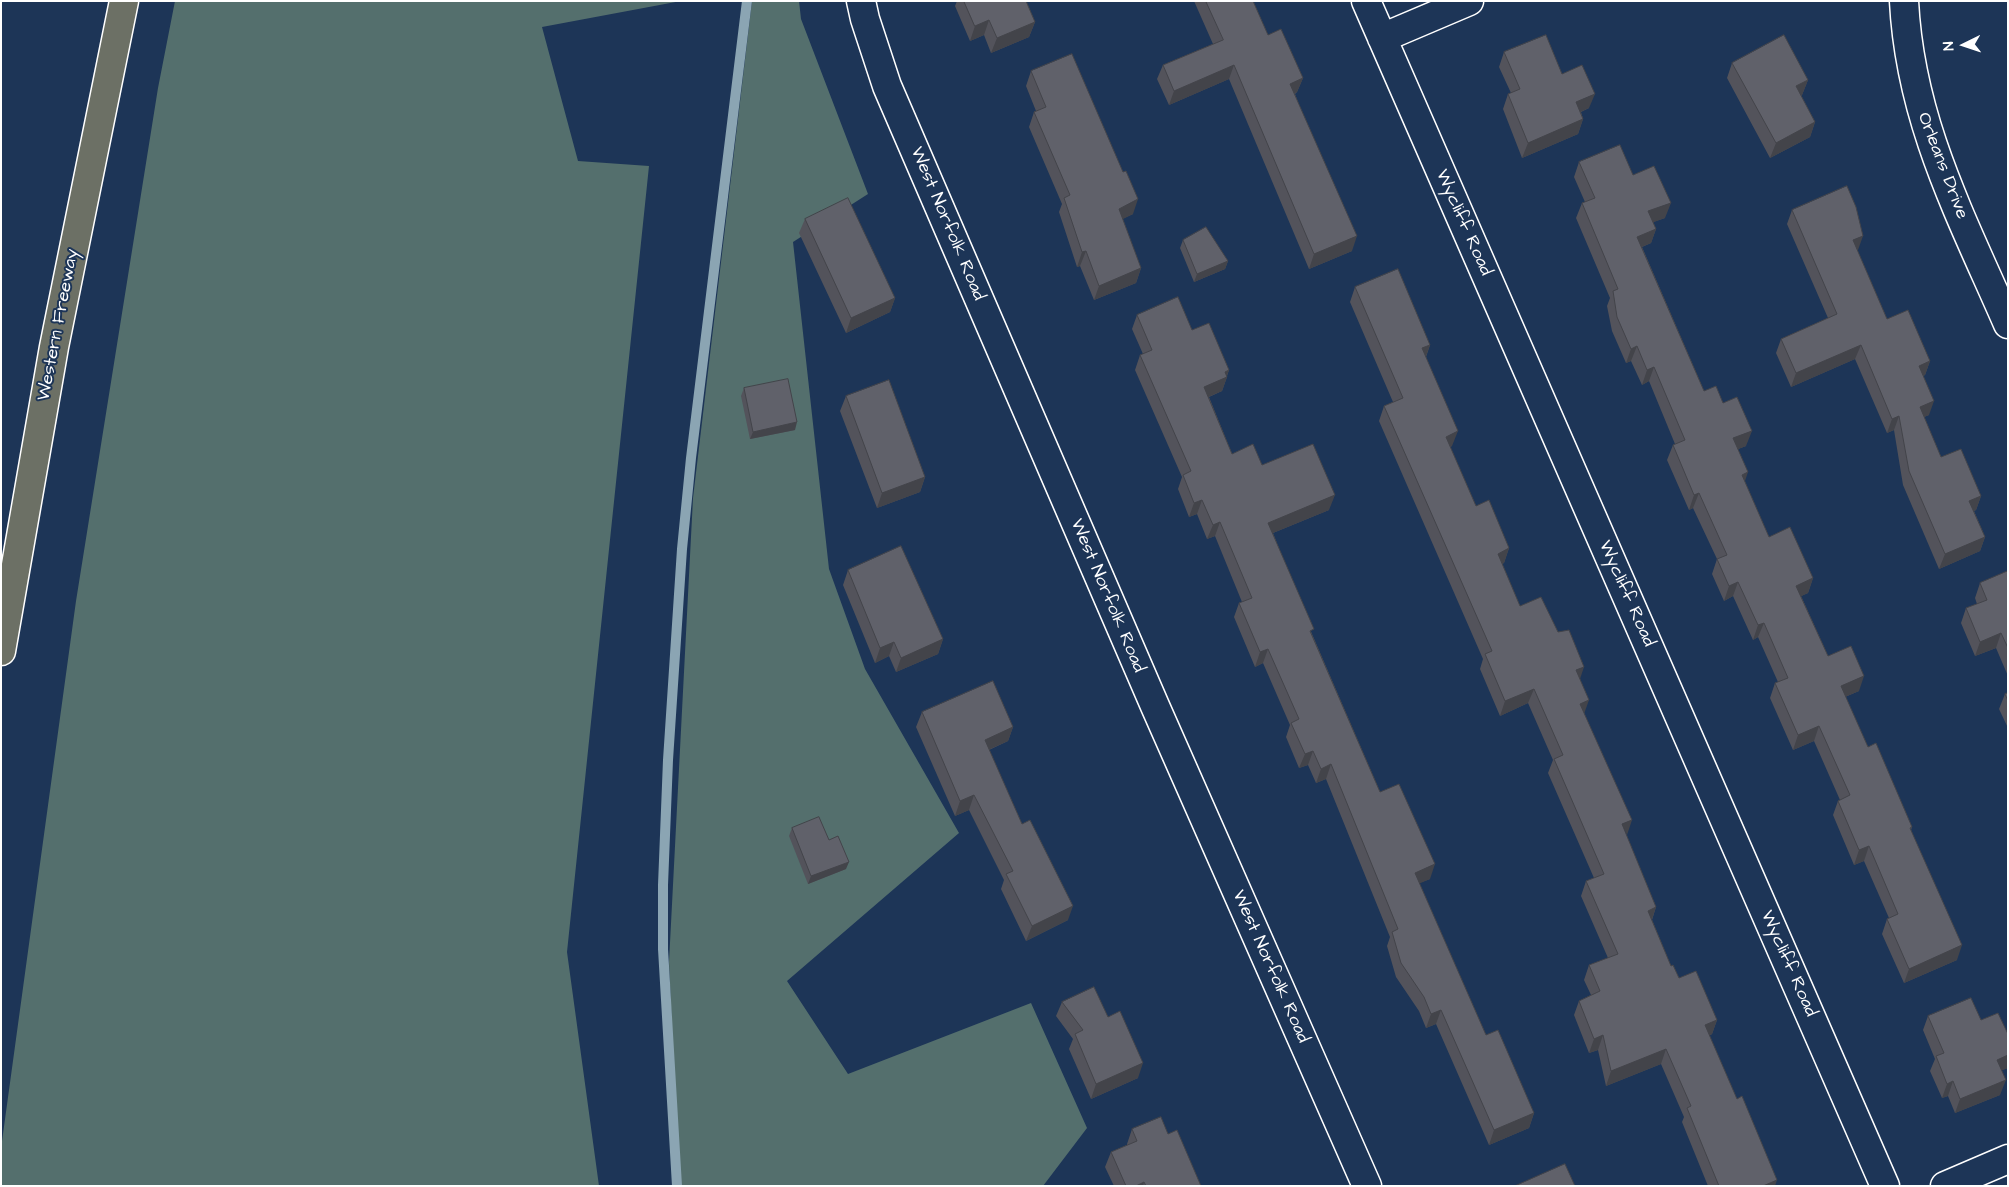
<!DOCTYPE html>
<html>
<head>
<meta charset="utf-8">
<style>
	body { margin:0 }
	#map { position:relative; width:2009px; height:1187px; overflow:hidden; background:#1d3557; font-family:"Architects Daughter",sans-serif }
	canvas { display:block }
	.frame { position:absolute; inset:0; border:2px solid #fff; pointer-events:none }
	.north { position:absolute; left:1939px; top:20px; width:50px; height:50px; -webkit-text-stroke:4px #1d3557; paint-order:stroke; rotate:266deg; font-size:14px; font-weight:700; line-height:20px; text-align:center; color:#fff }
	.north::after { content:''; display:block; margin:auto; width:18px; height:22px; background:#fff; clip-path:polygon(50% 0,100% 100%,50% 72%,0 100%) }
</style>
</head>
<body>
<div id="map">
<canvas width="2009" height="1187"></canvas>
<div class="frame"></div>
<div class="north">N</div>
</div>
<script>
const ctx = document.querySelector('canvas').getContext('2d');
ctx.lineJoin = 'round';
function fill(path, color) {
  ctx.fillStyle = color;
  ctx.fill(path, 'evenodd');
}
function strokePath(path, color, width, dash) {
  ctx.strokeStyle = color;
  ctx.lineWidth = width;
  ctx.lineCap = dash ? 'butt' : 'round';
  ctx.setLineDash(dash || []);
  ctx.stroke(path);
}
function drawText(font, color, halo, rows, align = 'center') {
  ctx.font = font + ' "Architects Daughter",sans-serif';
  ctx.lineWidth = 4;
  ctx.setLineDash([]);
  ctx.textBaseline = 'middle';
  ctx.strokeStyle = halo;
  ctx.fillStyle = color;
  for (const [text, x, y, turn = 0] of rows) {
    ctx.save();
    ctx.translate(x, y);
    ctx.rotate((+turn || 0) * Math.PI / 180);
    ctx.textAlign = isNaN(turn) ? turn : align;
    if (halo) ctx.strokeText(text, 0, 0);
    ctx.fillText(text, 0, 0);
    ctx.restore();
  }
}
const green = new Path2D(`
	M 175,1 L 681,1 L 542,27 L 578,161 L 649,166 L 567,952 L 599,1186 L 1,1186 L 2,1141 L 76,601 L 158,88 Z
	M 752,1 L 799,1 L 801,19 L 868,194 L 793,242 L 829,569 L 865,669 L 959,833 L 787,981 L 848,1074 L 1031,1003 L 1087,1128 L 1043,1186 L 679,1186 L 669,962 L 693,498 Z`);
const stream = new Path2D(`
	M 677,1186 L 663,949 L 663,885 L 668,760 L 682,549 L 691,458 L 747,1`);
const minor = new Path2D(`
	M 1366,1 L 1885,1186
	M 1904,1 C 1910,121 1961,216 2008,324
	M 1382,38 L 1469,1
	M 1945,1186 L 2008,1159`);
const tertiary = new Path2D(`
	M 861,1 L 865,19 L 887,86 L 1155,706 L 1367,1186`);
const motorway = new Path2D(`
	M 1,651 L 54,347 L 124,1`);
const wall = new Path2D(`
	M 957,1 L 1026,1 L 1035,22 L 1029,37 L 991,53 L 984,35 L 970,41 L 955,6 Z
	M 1194,1 L 1253,1 L 1268,35 L 1303,78 L 1297,92 L 1295,94 L 1352,251 L 1309,269 L 1229,79 L 1169,105 L 1157,79 L 1163,65 L 1213,44 Z
	M 1504,52 L 1562,74 L 1589,108 L 1581,112 L 1583,119 L 1578,134 L 1522,158 L 1503,109 L 1508,94 L 1511,93 L 1499,67 Z
	M 1732,63 L 1808,80 L 1802,95 L 1801,96 L 1815,122 L 1810,137 L 1770,158 L 1727,78 Z
	M 1031,71 L 1133,214 L 1122,219 L 1141,268 L 1136,283 L 1094,300 L 1080,266 L 1077,267 L 1059,212 L 1062,204 L 1029,127 L 1034,112 L 1036,111 L 1026,86 Z
	M 1579,162 L 1633,175 L 1665,218 L 1653,222 L 1656,229 L 1651,243 L 1642,247 L 1704,391 L 1723,403 L 1746,446 L 1738,449 L 1745,482 L 1769,537 L 1813,578 L 1808,593 L 1801,596 L 1828,656 L 1859,691 L 1845,697 L 1868,747 L 1912,827 L 1911,830 L 1957,960 L 1904,983 L 1882,934 L 1887,919 L 1889,918 L 1864,861 L 1854,865 L 1833,815 L 1838,801 L 1840,800 L 1814,741 L 1793,750 L 1770,698 L 1775,683 L 1778,682 L 1758,637 L 1753,640 L 1733,596 L 1724,601 L 1712,574 L 1717,559 L 1693,508 L 1689,510 L 1667,460 L 1673,445 L 1675,444 L 1649,381 L 1642,385 L 1631,361 L 1626,363 L 1612,331 L 1607,306 L 1610,298 L 1576,218 L 1582,203 L 1585,202 L 1574,177 Z
	M 1792,210 L 1858,250 L 1857,250 L 1887,319 L 1930,361 L 1925,375 L 1923,376 L 1929,415 L 1924,417 L 1941,457 L 1981,496 L 1976,510 L 1974,511 L 1985,537 L 1980,551 L 1939,569 L 1903,485 L 1894,430 L 1887,433 L 1855,359 L 1791,387 L 1776,353 L 1781,339 L 1828,318 L 1787,224 Z
	M 805,219 L 895,298 L 890,312 L 846,333 L 799,233 Z
	M 1183,240 L 1228,261 L 1225,269 L 1194,282 L 1180,248 Z
	M 1355,287 L 1430,345 L 1426,357 L 1452,446 L 1450,447 L 1476,506 L 1509,548 L 1504,563 L 1502,564 L 1520,606 L 1580,679 L 1584,714 L 1626,835 L 1656,907 L 1652,920 L 1671,966 L 1679,978 L 1717,1020 L 1712,1034 L 1709,1036 L 1775,1186 L 1708,1186 L 1682,1122 L 1684,1117 L 1661,1064 L 1606,1086 L 1598,1050 L 1589,1053 L 1574,1015 L 1579,1001 L 1591,995 L 1584,980 L 1589,965 L 1608,958 L 1581,896 L 1586,881 L 1594,878 L 1548,773 L 1553,760 L 1528,703 L 1500,716 L 1480,669 L 1483,659 L 1379,421 L 1384,406 L 1393,402 L 1350,302 Z
	M 1137,315 L 1192,330 L 1229,370 L 1227,376 L 1227,377 L 1222,391 L 1209,397 L 1232,454 L 1262,465 L 1329,510 L 1273,533 L 1312,634 L 1380,792 L 1430,879 L 1419,883 L 1486,1035 L 1534,1113 L 1529,1128 L 1489,1145 L 1436,1024 L 1426,1028 L 1419,1011 L 1396,977 L 1387,946 L 1390,937 L 1326,779 L 1316,783 L 1308,765 L 1299,768 L 1286,737 L 1290,725 L 1263,663 L 1255,667 L 1234,617 L 1239,603 L 1242,602 L 1215,536 L 1207,539 L 1197,514 L 1189,517 L 1178,489 L 1182,477 L 1135,370 L 1140,355 L 1143,354 L 1132,329 Z
	M 744,388 L 795,430 L 750,439 L 741,396 Z
	M 846,396 L 925,477 L 920,492 L 877,508 L 840,411 Z
	M 848,570 L 943,639 L 938,654 L 896,672 L 889,656 L 875,663 L 843,585 Z
	M 2008,571 L 2008,676 L 1996,648 L 1975,656 L 1961,623 L 1966,608 L 1977,604 L 1975,598 L 1980,583 Z
	M 2008,693 L 2008,728 L 1999,709 L 2005,694 Z
	M 922,712 L 1013,727 L 1008,741 L 989,750 L 1022,824 L 1068,920 L 1026,941 L 1001,889 L 1004,880 L 969,810 L 955,816 L 916,727 Z
	M 792,828 L 829,840 L 846,869 L 808,884 L 789,836 Z
	M 1062,1002 L 1108,1017 L 1138,1078 L 1091,1099 L 1069,1049 L 1073,1039 L 1056,1016 Z
	M 1928,1016 L 1981,1020 L 2008,1034 L 2008,1068 L 2002,1070 L 2000,1095 L 1955,1113 L 1948,1096 L 1942,1098 L 1930,1071 L 1935,1059 L 1923,1030 Z
	M 1132,1129 L 1168,1134 L 1201,1186 L 1114,1186 L 1105,1167 L 1111,1152 L 1127,1145 L 1127,1144 Z`);
const shadedWall = new Path2D(`
	M 989,20 L 984,35 L 970,41 L 975,26 Z
	M 1035,22 L 1029,37 L 991,53 L 997,38 Z
	M 1234,65 L 1229,79 L 1169,105 L 1174,91 Z
	M 1303,78 L 1297,92 L 1285,98 L 1290,84 Z
	M 1808,80 L 1802,95 L 1790,101 L 1796,86 Z
	M 1595,94 L 1589,108 L 1571,116 L 1576,102 Z
	M 1583,119 L 1578,134 L 1522,158 L 1528,143 Z
	M 1815,122 L 1810,137 L 1770,158 L 1776,143 Z
	M 1138,199 L 1133,214 L 1113,224 L 1119,209 Z
	M 1671,203 L 1665,218 L 1643,226 L 1648,211 Z
	M 1656,229 L 1651,243 L 1632,251 L 1637,237 Z
	M 1357,236 L 1352,251 L 1309,269 L 1314,254 Z
	M 1863,236 L 1858,250 L 1848,254 L 1853,240 Z
	M 1086,251 L 1080,266 L 1077,267 L 1082,252 Z
	M 1228,261 L 1225,269 L 1194,282 L 1197,274 Z
	M 1141,268 L 1136,283 L 1094,300 L 1099,286 Z
	M 895,298 L 890,312 L 846,333 L 851,318 Z
	M 1430,345 L 1425,359 L 1422,348 Z
	M 1861,345 L 1855,359 L 1791,387 L 1796,373 Z
	M 1637,346 L 1631,361 L 1626,363 L 1631,349 Z
	M 1930,361 L 1925,375 L 1914,380 L 1919,366 Z
	M 1654,367 L 1649,381 L 1642,385 L 1647,370 Z
	M 1229,370 L 1226,378 L 1227,377 L 1222,391 L 1199,401 L 1204,387 L 1225,372 Z
	M 1934,401 L 1929,415 L 1914,421 L 1920,407 Z
	M 1899,416 L 1894,430 L 1887,433 L 1892,419 Z
	M 797,422 L 795,430 L 750,439 L 753,432 Z
	M 1458,431 L 1452,446 L 1440,451 L 1446,437 Z
	M 1752,431 L 1746,446 L 1728,453 L 1733,438 Z
	M 1748,472 L 1743,487 L 1742,475 Z
	M 925,477 L 920,492 L 877,508 L 882,493 Z
	M 1699,493 L 1693,508 L 1689,510 L 1694,495 Z
	M 1335,495 L 1329,510 L 1263,537 L 1268,523 Z
	M 1981,496 L 1976,510 L 1964,515 L 1969,501 Z
	M 1202,500 L 1197,514 L 1189,517 L 1194,503 Z
	M 1220,522 L 1215,536 L 1207,539 L 1213,525 Z
	M 1985,537 L 1980,551 L 1939,569 L 1945,554 Z
	M 1509,548 L 1504,563 L 1492,568 L 1498,554 Z
	M 1813,578 L 1808,593 L 1791,601 L 1796,586 Z
	M 1738,582 L 1733,596 L 1724,601 L 1729,586 Z
	M 1764,623 L 1758,637 L 1753,640 L 1758,625 Z
	M 2001,633 L 1996,648 L 1975,656 L 1980,642 Z
	M 943,639 L 938,654 L 896,672 L 901,658 Z
	M 894,642 L 889,656 L 875,663 L 880,648 Z
	M 1268,649 L 1263,663 L 1255,667 L 1260,652 Z
	M 1584,667 L 1579,682 L 1576,670 Z
	M 1864,676 L 1859,691 L 1835,701 L 1841,686 Z
	M 1534,689 L 1528,703 L 1500,716 L 1505,701 Z
	M 1589,700 L 1584,714 L 1580,704 Z
	M 1819,726 L 1814,741 L 1793,750 L 1798,735 Z
	M 1013,727 L 1008,741 L 979,754 L 985,740 Z
	M 1313,751 L 1308,765 L 1299,768 L 1305,754 Z
	M 1331,764 L 1326,779 L 1316,783 L 1321,769 Z
	M 974,795 L 969,810 L 955,816 L 960,801 Z
	M 1632,820 L 1627,835 L 1622,824 Z
	M 1869,846 L 1864,861 L 1854,865 L 1859,850 Z
	M 849,862 L 846,869 L 808,884 L 811,876 Z
	M 1435,864 L 1430,879 L 1409,888 L 1415,873 Z
	M 1073,906 L 1068,920 L 1026,941 L 1032,926 Z
	M 1656,907 L 1651,922 L 1648,911 Z
	M 1962,945 L 1957,960 L 1904,983 L 1909,969 Z
	M 1441,1010 L 1436,1024 L 1426,1028 L 1431,1014 Z
	M 1717,1020 L 1712,1034 L 1700,1040 L 1705,1025 Z
	M 1603,1035 L 1598,1050 L 1589,1053 L 1594,1039 Z
	M 1666,1049 L 1661,1064 L 1606,1086 L 1611,1071 Z
	M 2008,1055 L 2008,1068 L 1992,1074 L 1997,1060 Z
	M 1143,1063 L 1138,1078 L 1091,1099 L 1096,1084 Z
	M 2006,1080 L 2000,1095 L 1955,1113 L 1960,1099 Z
	M 1953,1081 L 1948,1096 L 1942,1098 L 1947,1084 Z
	M 1534,1113 L 1529,1128 L 1489,1145 L 1494,1130 Z
	M 1777,1180 L 1775,1186 L 1763,1186 Z
	M 1144,1182 L 1143,1186 L 1136,1186 Z`);
const building = new Path2D(`
	M 964,1 L 1026,1 L 1035,22 L 997,38 L 989,20 L 975,26 Z
	M 1206,1 L 1253,1 L 1268,35 L 1281,29 L 1303,78 L 1290,84 L 1357,236 L 1314,254 L 1234,65 L 1174,91 L 1163,65 L 1223,40 Z
	M 1546,35 L 1562,74 L 1582,65 L 1595,94 L 1576,102 L 1583,119 L 1528,143 L 1508,94 L 1520,89 L 1504,52 Z
	M 1784,35 L 1808,80 L 1796,86 L 1815,122 L 1776,143 L 1732,63 Z
	M 1072,54 L 1123,172 L 1126,171 L 1138,199 L 1119,209 L 1141,268 L 1099,286 L 1086,251 L 1082,252 L 1064,198 L 1070,195 L 1034,112 L 1046,107 L 1031,71 Z
	M 1620,145 L 1633,175 L 1654,166 L 1671,203 L 1648,211 L 1656,229 L 1637,237 L 1704,391 L 1716,386 L 1723,403 L 1737,397 L 1752,431 L 1733,438 L 1748,472 L 1742,475 L 1769,537 L 1790,527 L 1813,578 L 1796,586 L 1828,656 L 1851,646 L 1864,676 L 1841,686 L 1868,747 L 1876,743 L 1912,827 L 1910,828 L 1962,945 L 1909,969 L 1887,919 L 1898,914 L 1869,846 L 1859,850 L 1838,801 L 1850,795 L 1819,726 L 1798,735 L 1775,683 L 1788,678 L 1764,623 L 1758,625 L 1738,582 L 1729,586 L 1717,559 L 1727,555 L 1699,493 L 1694,495 L 1673,445 L 1685,440 L 1654,367 L 1647,370 L 1637,346 L 1631,349 L 1617,317 L 1613,291 L 1618,289 L 1582,203 L 1595,198 L 1579,162 Z
	M 1847,186 L 1856,207 L 1863,236 L 1853,240 L 1887,319 L 1908,310 L 1930,361 L 1919,366 L 1934,401 L 1920,407 L 1941,457 L 1961,449 L 1981,496 L 1969,501 L 1985,537 L 1945,554 L 1909,471 L 1899,416 L 1892,419 L 1861,345 L 1796,373 L 1781,339 L 1837,314 L 1792,210 Z
	M 848,198 L 895,298 L 851,318 L 805,219 Z
	M 1206,227 L 1228,261 L 1197,274 L 1183,240 Z
	M 1398,269 L 1430,345 L 1422,348 L 1458,431 L 1446,437 L 1476,506 L 1489,500 L 1509,548 L 1498,554 L 1520,606 L 1541,597 L 1558,632 L 1569,630 L 1584,667 L 1576,670 L 1589,700 L 1580,704 L 1632,820 L 1622,824 L 1656,907 L 1648,911 L 1671,966 L 1673,965 L 1679,978 L 1696,971 L 1717,1020 L 1705,1025 L 1737,1099 L 1742,1096 L 1777,1180 L 1763,1186 L 1719,1186 L 1687,1108 L 1691,1106 L 1666,1049 L 1611,1071 L 1603,1035 L 1594,1039 L 1579,1001 L 1600,991 L 1589,965 L 1618,954 L 1586,881 L 1604,874 L 1554,759 L 1563,755 L 1534,689 L 1505,701 L 1485,654 L 1492,651 L 1384,406 L 1403,398 L 1355,287 Z
	M 1178,297 L 1192,330 L 1209,323 L 1229,370 L 1225,372 L 1227,377 L 1204,387 L 1232,454 L 1253,444 L 1262,465 L 1313,444 L 1322,465 L 1335,495 L 1268,523 L 1314,629 L 1310,631 L 1380,792 L 1399,784 L 1435,864 L 1415,873 L 1486,1035 L 1498,1030 L 1534,1113 L 1494,1130 L 1441,1010 L 1431,1014 L 1424,997 L 1401,963 L 1392,932 L 1398,929 L 1331,764 L 1321,769 L 1313,751 L 1305,754 L 1291,723 L 1299,719 L 1268,649 L 1260,652 L 1239,603 L 1252,598 L 1220,522 L 1213,525 L 1202,500 L 1194,503 L 1183,475 L 1191,471 L 1140,355 L 1152,350 L 1137,315 Z
	M 788,379 L 797,422 L 753,432 L 744,388 Z
	M 889,380 L 925,477 L 882,493 L 846,396 Z
	M 901,546 L 943,639 L 901,658 L 894,642 L 880,648 L 848,570 Z
	M 2008,571 L 2008,648 L 2001,633 L 1980,642 L 1966,608 L 1987,600 L 1980,583 Z
	M 993,681 L 1013,727 L 985,740 L 1022,824 L 1030,820 L 1073,906 L 1032,926 L 1006,874 L 1013,871 L 974,795 L 960,801 L 922,712 Z
	M 2008,693 L 2008,701 L 2005,694 Z
	M 819,817 L 829,840 L 838,836 L 849,862 L 811,876 L 792,828 Z
	M 1094,987 L 1108,1017 L 1120,1011 L 1143,1063 L 1096,1084 L 1075,1034 L 1083,1030 L 1062,1002 Z
	M 1971,998 L 1981,1020 L 1998,1013 L 2008,1034 L 2008,1055 L 1997,1060 L 2006,1080 L 1960,1099 L 1953,1081 L 1947,1084 L 1936,1056 L 1944,1053 L 1928,1016 Z
	M 1161,1117 L 1168,1134 L 1177,1130 L 1201,1186 L 1146,1186 L 1144,1182 L 1136,1186 L 1126,1186 L 1111,1152 L 1137,1141 L 1132,1129 Z
	M 1565,1164 L 1575,1186 L 1515,1186 Z`);
const streetNames = [
	["Orleans Drive",1942,166,69],
	["Wycliff Road",1463,223,66],
	["West Norfolk Road",947,224,67],
	["Western Freeway",59,325,-79],
	["Wycliff Road",1626,594,66],
	["West Norfolk Road",1107,596,67],
	["Wycliff Road",1788,964,66],
	["West Norfolk Road",1270,967,66]
];
fill(green, '#546f6d');
strokePath(stream, '#8ba5b3', 10);
strokePath(minor, '#fff', 31);
strokePath(tertiary, '#fff', 31);
strokePath(motorway, '#fff', 31);
strokePath(minor, '#1d3557', 28);
strokePath(tertiary, '#1d3557', 28);
strokePath(motorway, '#6c7065', 28);
fill(wall, '#53535b');
fill(shadedWall, '#43444a');
fill(building, '#60616a');
strokePath(building, '#43444a', 1);
drawText('18px', '#fff', '#1d3557', streetNames);
</script>
</body>
</html>
